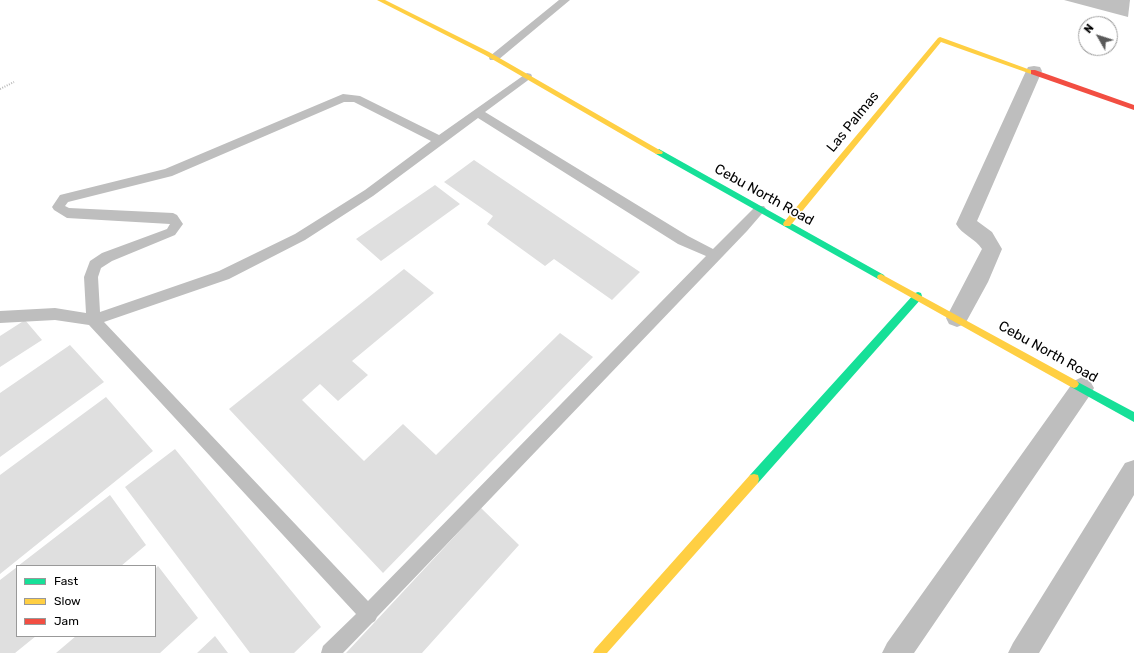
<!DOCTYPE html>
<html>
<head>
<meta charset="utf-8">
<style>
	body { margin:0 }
	#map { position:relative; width:1134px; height:653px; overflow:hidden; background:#fff; font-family:Rubik,sans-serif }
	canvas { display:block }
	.legend { position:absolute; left:16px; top:565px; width:140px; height:72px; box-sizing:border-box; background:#fff; border:1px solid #999; margin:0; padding:5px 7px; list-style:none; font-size:12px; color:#000 }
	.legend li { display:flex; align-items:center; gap:8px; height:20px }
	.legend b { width:20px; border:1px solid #999 }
	.north { position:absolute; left:1078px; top:16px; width:40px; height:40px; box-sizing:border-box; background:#fff; border:1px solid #999; border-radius:50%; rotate:309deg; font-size:11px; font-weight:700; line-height:16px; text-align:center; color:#000 }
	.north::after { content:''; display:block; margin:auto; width:14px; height:18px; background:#595959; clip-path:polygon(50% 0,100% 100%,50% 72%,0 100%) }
</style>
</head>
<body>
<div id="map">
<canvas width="1134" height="653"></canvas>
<ul class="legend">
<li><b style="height:5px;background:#16e098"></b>Fast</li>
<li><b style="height:5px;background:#ffcf43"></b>Slow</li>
<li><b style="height:5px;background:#f24e42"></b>Jam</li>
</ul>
<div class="north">N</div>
</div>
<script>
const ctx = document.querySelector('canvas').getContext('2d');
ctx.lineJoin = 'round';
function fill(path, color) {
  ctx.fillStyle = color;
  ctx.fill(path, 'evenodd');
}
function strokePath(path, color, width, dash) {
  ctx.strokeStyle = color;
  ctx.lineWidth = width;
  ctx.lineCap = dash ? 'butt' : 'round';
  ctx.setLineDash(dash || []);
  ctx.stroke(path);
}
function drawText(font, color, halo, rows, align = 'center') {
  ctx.font = font + ' Rubik,sans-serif';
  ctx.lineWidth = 3.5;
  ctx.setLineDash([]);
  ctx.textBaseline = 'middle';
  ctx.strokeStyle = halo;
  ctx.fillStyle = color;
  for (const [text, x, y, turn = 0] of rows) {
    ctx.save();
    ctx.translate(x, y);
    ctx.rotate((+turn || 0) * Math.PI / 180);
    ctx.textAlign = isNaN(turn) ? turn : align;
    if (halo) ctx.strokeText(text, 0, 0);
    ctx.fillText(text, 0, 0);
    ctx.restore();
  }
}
const water = new Path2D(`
	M 1064,0 L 1130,0 L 1128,17 Z`);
const building = new Path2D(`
	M 474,160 L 640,272 L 612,300 L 554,259 L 545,266 L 487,224 L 493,216 L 444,182 Z
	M 435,185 L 460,204 L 381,261 L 356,239 Z
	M 404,269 L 434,293 L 352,361 L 368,375 L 338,401 L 320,384 L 302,400 L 364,461 L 403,424 L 436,455 L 560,333 L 593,357 L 383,573 L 229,409 Z
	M 25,320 L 42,340 L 0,367 L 0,336 Z
	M 70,345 L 104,382 L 0,457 L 0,393 Z
	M 106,397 L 153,451 L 0,574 L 0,475 Z
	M 175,449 L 321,627 L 294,653 L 250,653 L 125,487 Z
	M 110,495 L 146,545 L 121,566 L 18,566 Z
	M 481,508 L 519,545 L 422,653 L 346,653 Z
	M 158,566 L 198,618 L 160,653 L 56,653 L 76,636 L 155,636 L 155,569 Z
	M 17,567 L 17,636 L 36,636 L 15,653 L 0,653 L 0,580 Z
	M 215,636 L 228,653 L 197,653 Z`);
const path = new Path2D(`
	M 0,89 L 14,82`);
const lane = new Path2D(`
	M 559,0 L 570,0 L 498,60 L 490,60 L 489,58 L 490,56 Z
	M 527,73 L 531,74 L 532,76 L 531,78 L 485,112 L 688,236 L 713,249 L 756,206 L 764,206 L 766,209 L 747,231 L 377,617 L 375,621 L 372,623 L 343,653 L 321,653 L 323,646 L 356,614 L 89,325 L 55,320 L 0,323 L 0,311 L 55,308 L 86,313 L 84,277 L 90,261 L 102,253 L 167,229 L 170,224 L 67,218 L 54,210 L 52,207 L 60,195 L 165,169 L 343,94 L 360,96 L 439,135 ZM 344,102 L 354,102 L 431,141 L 365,190 L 295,234 L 219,271 L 100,312 L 98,277 L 101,268 L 112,261 L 175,235 L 183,224 L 177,215 L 173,213 L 69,208 L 65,206 L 68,202 L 172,176 ZM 478,118 L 678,244 L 706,256 L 368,601 L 104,322 L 229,279 L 305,240 L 373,196 Z`);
const street = new Path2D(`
	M 1034,66 L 1040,67 L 1042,71 L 977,221 L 992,232 L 1002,249 L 988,282 L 965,324 L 957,327 L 949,324 L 946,318 L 982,249 C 975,238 962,235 956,224 L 1026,71 L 1028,67 Z
	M 1082,377 L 1090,381 L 1094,388 L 1090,395 L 914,653 L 882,653 L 887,643 L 1074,381 Z
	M 1134,460 L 1134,495 L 1039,653 L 1008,653 L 1013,643 L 1125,463 Z`);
const fast = new Path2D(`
	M 659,149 L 884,275 L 885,277 L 884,279 L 878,279 L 656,154 L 655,152 Z
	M 918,292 L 921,293 L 922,296 L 921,299 L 758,483 L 754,484 L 750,483 L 749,479 L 750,475 L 915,293 Z
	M 1074,380 L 1134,412 L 1134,422 L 1071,387 L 1069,384 L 1071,381 Z`);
const slow = new Path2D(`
	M 377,0 L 385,0 L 489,52 L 663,152 L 662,154 L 656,154 L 485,55 Z
	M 940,37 L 1036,72 L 1035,74 L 1031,74 L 941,42 L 790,226 L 784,226 L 783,224 L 784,222 L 938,38 Z
	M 881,274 L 1077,381 L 1079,384 L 1077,387 L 1074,388 L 1071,387 L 878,279 L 877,277 L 878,275 Z
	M 754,474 L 758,475 L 759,479 L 758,483 L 607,653 L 593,653 L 595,649 L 750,475 Z`);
const jam = new Path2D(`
	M 1031,70 L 1035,70 L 1134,105 L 1134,110 L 1031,74 Z`);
const streetNames = [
	["Las Palmas",853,122,-51],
	["Cebu North Road",764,195,29],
	["Cebu North Road",1048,352,29]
];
fill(water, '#bfbfbf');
fill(building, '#dfdfdf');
strokePath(path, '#b9b9b9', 2, [1, 1.5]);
fill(lane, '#bebebe');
fill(street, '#bebebe');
fill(fast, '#16e098');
fill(slow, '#ffcf43');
fill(jam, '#f24e42');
drawText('14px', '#000', '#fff', streetNames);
</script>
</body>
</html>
